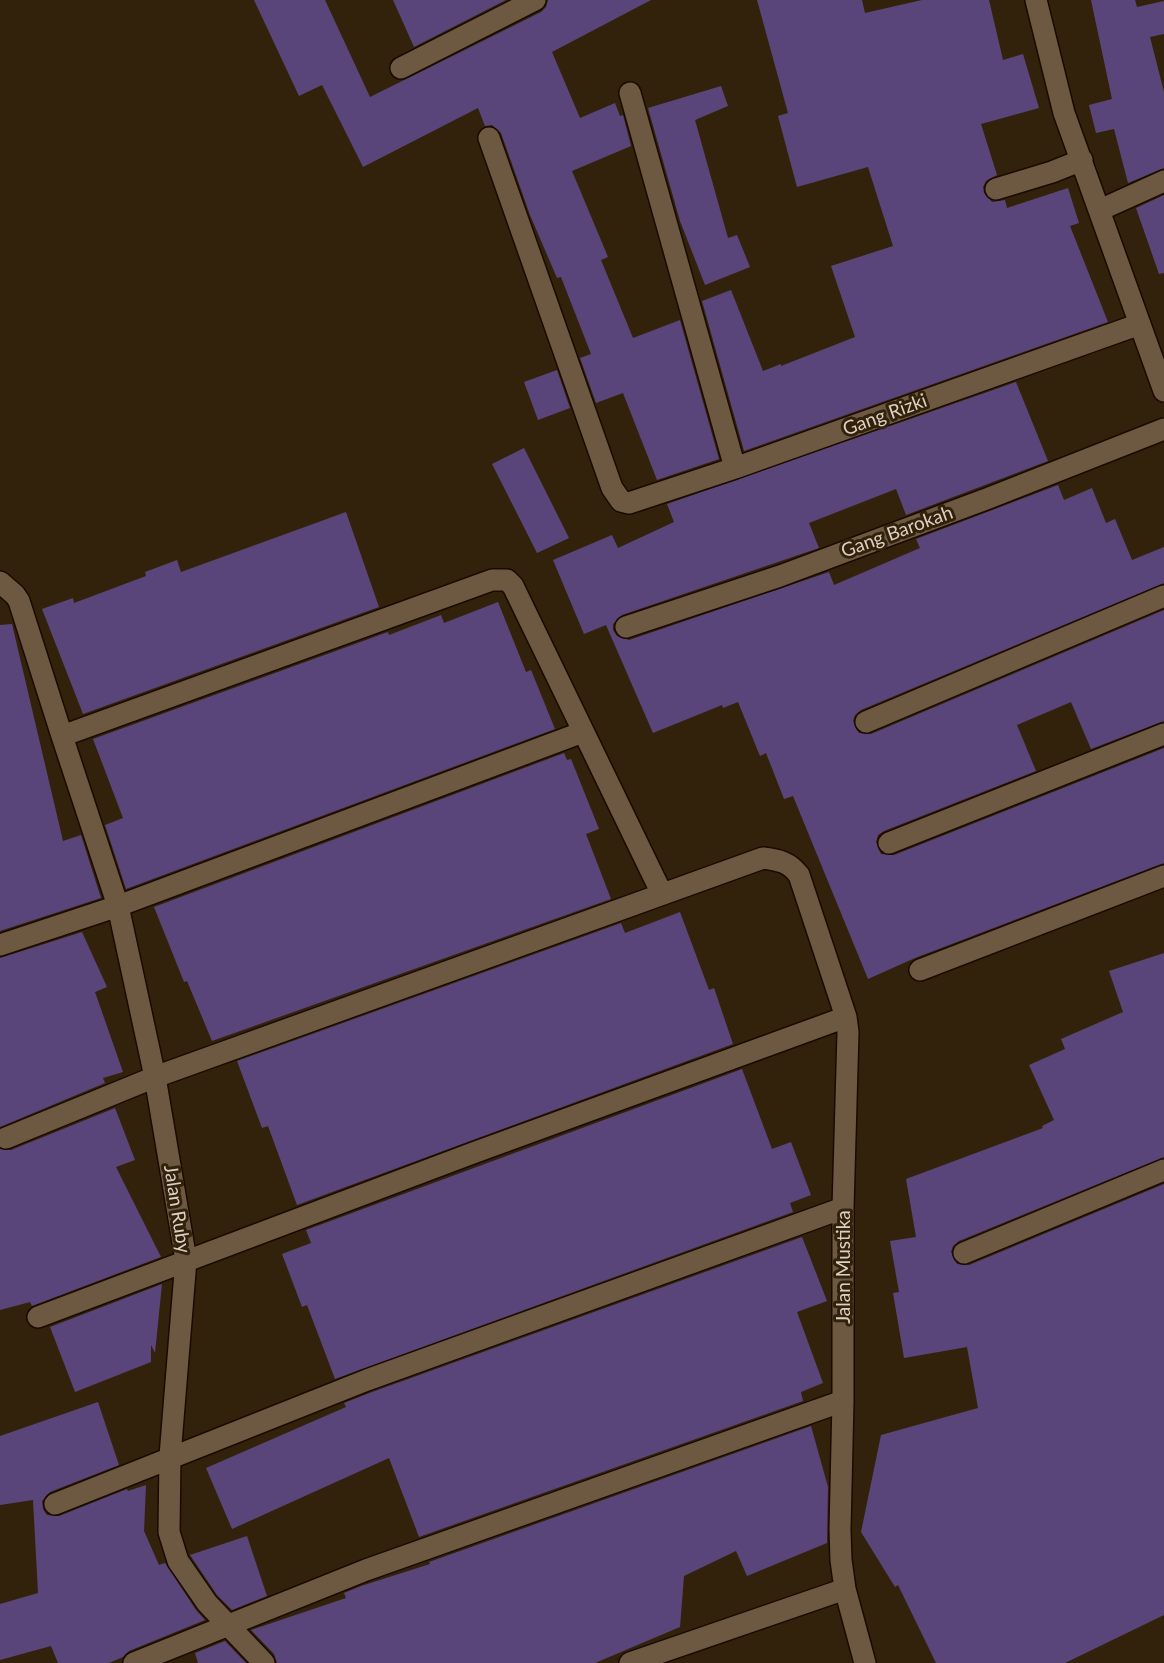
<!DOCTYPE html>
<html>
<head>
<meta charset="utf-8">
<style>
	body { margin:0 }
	canvas { display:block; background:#33220b }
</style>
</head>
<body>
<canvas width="1164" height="1663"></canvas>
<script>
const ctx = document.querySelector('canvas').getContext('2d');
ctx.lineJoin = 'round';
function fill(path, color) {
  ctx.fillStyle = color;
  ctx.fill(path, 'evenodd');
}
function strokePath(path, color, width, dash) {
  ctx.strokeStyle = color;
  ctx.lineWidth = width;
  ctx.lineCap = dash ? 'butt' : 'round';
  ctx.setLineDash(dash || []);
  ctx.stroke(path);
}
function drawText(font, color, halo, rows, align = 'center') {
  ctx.font = font + ' Lato,sans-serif';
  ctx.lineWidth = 6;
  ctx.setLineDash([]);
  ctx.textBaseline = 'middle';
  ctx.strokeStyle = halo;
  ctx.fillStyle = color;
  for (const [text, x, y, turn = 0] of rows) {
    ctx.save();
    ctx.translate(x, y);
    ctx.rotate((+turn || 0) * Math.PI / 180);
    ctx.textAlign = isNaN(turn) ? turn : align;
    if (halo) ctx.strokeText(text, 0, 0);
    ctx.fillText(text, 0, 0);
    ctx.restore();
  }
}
const building = new Path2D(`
	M 254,0 L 325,0 L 370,97 L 541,12 L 546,7 L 548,0 L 651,0 L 552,52 L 580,118 L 615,103 L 620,116 L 623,115 L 631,146 L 572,171 L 608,257 L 601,260 L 633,338 L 680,320 L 719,459 L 657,480 L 623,393 L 596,403 L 580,358 L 591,354 L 561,277 L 557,278 L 530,215 L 501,133 L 492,125 L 485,126 L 478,108 L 363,167 L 322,85 L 299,96 Z
	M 393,0 L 506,0 L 414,47 Z
	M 757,0 L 862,0 L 865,13 L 922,0 L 989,0 L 1003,60 L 1023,54 L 1039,108 L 981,124 L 997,175 L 986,181 L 983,187 L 984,193 L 992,202 L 1005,200 L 1007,208 L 1068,188 L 1079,223 L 1070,226 L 1108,322 L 744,451 L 702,301 L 731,290 L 763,371 L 781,364 L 781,366 L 855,337 L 831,266 L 893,246 L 868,167 L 797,187 L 778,116 L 788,113 Z
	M 1091,0 L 1135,0 L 1137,7 L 1164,1 L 1164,34 L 1150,37 L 1164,92 L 1164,168 L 1128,183 L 1114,129 L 1096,133 L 1089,105 L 1112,99 Z
	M 721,86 L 728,106 L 695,120 L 728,238 L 737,235 L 750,267 L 705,285 L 680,221 L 648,108 Z
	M 1164,195 L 1164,273 L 1159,274 L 1136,208 Z
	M 557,370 L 570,408 L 538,420 L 524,382 Z
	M 1016,382 L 1048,461 L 906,515 L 896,489 L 809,523 L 819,548 L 622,615 L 613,624 L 613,630 L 617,636 L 629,640 L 829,572 L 834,585 L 920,548 L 916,539 L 1058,485 L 1064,500 L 1092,488 L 1106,523 L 1115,519 L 1132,560 L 1164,547 L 1164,583 L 861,710 L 855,715 L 853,721 L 859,733 L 871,734 L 1164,610 L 1164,721 L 1091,749 L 1071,702 L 1017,725 L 1036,771 L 884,831 L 878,835 L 876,842 L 881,854 L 894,855 L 1164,748 L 1164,863 L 915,958 L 868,979 L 793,796 L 784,799 L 766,753 L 760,756 L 738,702 L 723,708 L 722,705 L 653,733 L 606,625 L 584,634 L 553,560 L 612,535 L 618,548 L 674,522 L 667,504 Z
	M 524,448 L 569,538 L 537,553 L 492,464 Z
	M 346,512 L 379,607 L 83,714 L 42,609 L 73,598 L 74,603 L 146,576 L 145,572 L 177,560 L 181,572 Z
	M 498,602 L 526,672 L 531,670 L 555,729 L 126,889 L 105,825 L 123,818 L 93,739 L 388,632 L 389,635 L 441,615 L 444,623 Z
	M 12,624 L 63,841 L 81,835 L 101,898 L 0,931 L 0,625 Z
	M 564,753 L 567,760 L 571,759 L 599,829 L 586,834 L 611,899 L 212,1041 L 187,981 L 184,982 L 154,907 Z
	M 680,912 L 709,990 L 714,988 L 733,1044 L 297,1205 L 268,1126 L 262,1128 L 237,1061 L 621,923 L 625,933 Z
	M 82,932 L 107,987 L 95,992 L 123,1072 L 103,1078 L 105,1083 L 0,1127 L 0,958 Z
	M 1164,953 L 1164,1157 L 959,1241 L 953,1246 L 951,1252 L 957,1264 L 969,1265 L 1164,1184 L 1164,1615 L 1065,1663 L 936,1663 L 898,1585 L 895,1587 L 861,1532 L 881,1435 L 978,1408 L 967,1347 L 904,1358 L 893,1293 L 899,1292 L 890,1241 L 916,1237 L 906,1179 L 1043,1128 L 1042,1126 L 1054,1120 L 1029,1065 L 1065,1049 L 1061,1039 L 1123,1012 L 1109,971 Z
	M 742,1069 L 772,1149 L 791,1142 L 811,1195 L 790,1203 L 793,1212 L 335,1379 L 307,1305 L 302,1307 L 282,1254 L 311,1243 L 306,1230 Z
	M 115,1108 L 135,1160 L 116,1167 L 161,1257 L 32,1306 L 30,1302 L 0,1310 L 0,1149 L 11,1150 Z
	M 802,1237 L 827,1301 L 797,1312 L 823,1383 L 801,1392 L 803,1401 L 419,1537 L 389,1458 L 232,1529 L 206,1468 L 346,1407 L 344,1403 L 372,1392 Z
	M 162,1284 L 155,1353 L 151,1345 L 151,1362 L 75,1392 L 50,1327 Z
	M 98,1402 L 119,1465 L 50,1492 L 42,1501 L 43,1509 L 47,1515 L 59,1516 L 127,1489 L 128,1491 L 146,1485 L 144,1531 L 159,1565 L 165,1563 L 196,1610 L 205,1620 L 129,1651 L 123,1657 L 109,1663 L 58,1663 L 51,1646 L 0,1660 L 0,1604 L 38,1593 L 33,1500 L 0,1505 L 0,1436 Z
	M 811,1426 L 828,1487 L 827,1543 L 747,1576 L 736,1551 L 684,1576 L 680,1627 L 595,1663 L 277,1663 L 274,1654 L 251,1630 L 346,1598 L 344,1593 L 361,1586 L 430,1564 L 429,1562 Z
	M 247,1536 L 267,1596 L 232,1610 L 217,1595 L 190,1555 Z
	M 225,1641 L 246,1663 L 198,1663 L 195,1653 Z`);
const minor = new Path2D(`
	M 1036,0 L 1064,113 L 1164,391
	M 401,68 L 535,0
	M 630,93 L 735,468
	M 489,138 L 612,488 L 621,501 L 629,503 L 735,468 L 1140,324
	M 996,189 L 1052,172 L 1082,160
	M 1100,210 L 1164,181
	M 0,582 L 15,595 L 19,601 L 62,736 L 492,580 L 507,580 L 513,586 L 662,894
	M 626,627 L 780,576 L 989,498 L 1164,429
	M 866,722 L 1164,596
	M 62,736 L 118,906 L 155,1077 L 186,1260 L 170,1456 L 169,1532 L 178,1561 L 207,1603 L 264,1663
	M 889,843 L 1164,734
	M 0,945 L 118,906 L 583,732
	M 920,970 L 1164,876
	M 6,1138 L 155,1077 L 763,858 C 779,860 789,862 799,875 L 846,1017 L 848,1032 L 843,1208 L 843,1401 L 840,1530 L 841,1560 L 845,1589 L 865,1663
	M 964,1253 L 1164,1170
	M 38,1317 L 473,1153 L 846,1017
	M 55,1504 L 367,1380 L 843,1208
	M 134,1663 L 366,1570 L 843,1401
	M 630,1663 L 845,1589`);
const streetNames = [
	["Gang Rizki",885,415,-20],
	["Gang Barokah",897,532,-20],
	["Jalan Ruby",177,1209,81],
	["Jalan Mustika",844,1267,-90]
];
fill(building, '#594579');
strokePath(minor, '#1a0a00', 24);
strokePath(minor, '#6d5942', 21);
drawText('19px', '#dbd0c3', '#33220b', streetNames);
</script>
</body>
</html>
